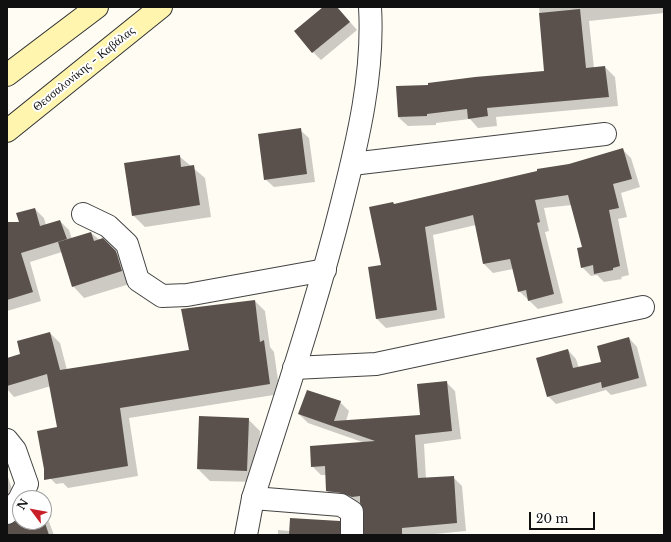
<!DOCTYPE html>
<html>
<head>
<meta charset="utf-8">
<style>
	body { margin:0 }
	#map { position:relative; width:671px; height:542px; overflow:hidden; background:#fffdf3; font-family:"Libre Baskerville",serif }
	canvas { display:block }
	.frame { position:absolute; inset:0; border:8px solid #101010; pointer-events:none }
	.north { position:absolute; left:12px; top:490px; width:40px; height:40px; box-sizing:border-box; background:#fff; border:1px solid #9f9f9f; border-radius:50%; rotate:302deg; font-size:11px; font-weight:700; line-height:16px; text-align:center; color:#101010 }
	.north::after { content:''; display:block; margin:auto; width:14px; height:18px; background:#c91f29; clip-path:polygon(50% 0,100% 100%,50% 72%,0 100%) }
	.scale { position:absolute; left:529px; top:512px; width:66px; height:18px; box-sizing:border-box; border:2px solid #101010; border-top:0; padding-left:5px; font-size:12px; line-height:14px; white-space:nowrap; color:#101010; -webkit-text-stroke:3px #fff; paint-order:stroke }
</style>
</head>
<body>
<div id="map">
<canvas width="671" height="542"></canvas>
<div class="frame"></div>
<div class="north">N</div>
<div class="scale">20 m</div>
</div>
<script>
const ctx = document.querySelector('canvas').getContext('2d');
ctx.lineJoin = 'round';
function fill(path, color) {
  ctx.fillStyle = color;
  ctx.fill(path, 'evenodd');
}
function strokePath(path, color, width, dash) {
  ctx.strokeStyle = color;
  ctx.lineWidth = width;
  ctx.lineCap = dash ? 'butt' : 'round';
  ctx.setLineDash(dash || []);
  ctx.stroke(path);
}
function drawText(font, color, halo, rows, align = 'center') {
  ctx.font = font + ' "Libre Baskerville",serif';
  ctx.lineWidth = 4;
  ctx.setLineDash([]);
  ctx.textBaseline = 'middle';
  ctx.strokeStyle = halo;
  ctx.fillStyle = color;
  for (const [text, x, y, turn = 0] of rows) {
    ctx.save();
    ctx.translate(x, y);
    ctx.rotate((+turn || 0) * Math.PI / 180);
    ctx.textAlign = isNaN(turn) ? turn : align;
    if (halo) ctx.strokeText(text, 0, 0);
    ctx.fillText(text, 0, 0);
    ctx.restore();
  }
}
const shadow = new Path2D(`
	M 324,7 L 337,7 L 357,30 L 321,60 L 313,52 Z
	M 539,7 L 664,7 L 664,13 L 589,21 L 594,68 L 605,67 L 615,77 L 618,106 L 496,117 L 497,126 L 478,128 L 470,119 L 436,123 L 436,125 L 408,126 L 398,117 L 429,86 L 545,72 Z
	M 300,130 L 309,138 L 315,182 L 274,187 L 265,179 Z
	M 622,149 L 631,158 L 640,187 L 621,193 L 627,217 L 618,219 L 629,275 L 621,277 L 622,279 L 604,282 L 597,275 L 591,276 L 582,267 L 583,248 L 572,205 L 544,208 L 549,231 L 545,232 L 563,303 L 538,309 L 519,291 L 513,269 L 493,273 L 484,264 L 476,225 L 433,235 L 445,318 L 386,328 L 377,319 L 382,265 L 395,205 L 570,165 Z
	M 179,156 L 205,178 L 211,217 L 145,227 L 133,215 Z
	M 35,209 L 44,218 L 46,225 L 60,221 L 69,230 L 72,239 L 91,233 L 115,252 L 128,264 L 133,283 L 84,298 L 73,286 L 62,252 L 30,262 L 41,301 L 7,311 L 7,234 Z
	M 255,301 L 265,311 L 270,347 L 274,352 L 280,394 L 129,418 L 138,476 L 68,488 L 63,483 L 56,484 L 46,474 L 58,428 L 51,386 L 14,397 L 7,389 L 7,359 L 21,355 L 50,333 L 60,343 L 67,370 L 190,350 Z
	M 629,338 L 637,347 L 647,386 L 611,395 L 606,390 L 556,404 L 548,396 L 568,350 L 576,359 L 579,368 L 602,362 Z
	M 446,382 L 455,391 L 461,439 L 424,444 L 426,479 L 453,477 L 462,486 L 466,531 L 424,535 L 364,535 L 366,512 L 361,506 L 352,501 L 336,500 L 327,491 L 326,475 L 321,475 L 312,466 L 365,443 L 308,423 L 299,414 L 340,402 L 349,411 L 346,421 L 421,416 Z
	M 248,419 L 260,431 L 258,482 L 210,481 L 198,469 Z
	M 7,474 L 17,504 L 7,514 Z
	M 44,516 L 49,522 L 54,535 L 8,535 L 7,526 L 21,522 L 44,522 Z
	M 278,530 L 290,531 L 326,535 L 278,535 Z`);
const building = new Path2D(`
	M 323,7 L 337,7 L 350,22 L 312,53 L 294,31 Z
	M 580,9 L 586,68 L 605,66 L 609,97 L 487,108 L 488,116 L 468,119 L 467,109 L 427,114 L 427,116 L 398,117 L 396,86 L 428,85 L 428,83 L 475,77 L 544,71 L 539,13 Z
	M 301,128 L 307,174 L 264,180 L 258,134 Z
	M 623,148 L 632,179 L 613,184 L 619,208 L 609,210 L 620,266 L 613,268 L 613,270 L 594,274 L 593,265 L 581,268 L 577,248 L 582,247 L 568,195 L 535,200 L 540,222 L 537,223 L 554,294 L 528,301 L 526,290 L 518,292 L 510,259 L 483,264 L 473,215 L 425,227 L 437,310 L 376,319 L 368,267 L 381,265 L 369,207 L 393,202 L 394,204 L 537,171 L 537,169 L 569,164 Z
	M 180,155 L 181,167 L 194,165 L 200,205 L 132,216 L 124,163 Z
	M 35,208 L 40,226 L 60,220 L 67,239 L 21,253 L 33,292 L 7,300 L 7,222 L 19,222 L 16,213 Z
	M 91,232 L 94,241 L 103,238 L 116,251 L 122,271 L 72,287 L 58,242 Z
	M 255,300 L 260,342 L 264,340 L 270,384 L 120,408 L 128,466 L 44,480 L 44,469 L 37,431 L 57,427 L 47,374 L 7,386 L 7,358 L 20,354 L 17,341 L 50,332 L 60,370 L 189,350 L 181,309 Z
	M 629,337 L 639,378 L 602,388 L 601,382 L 547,397 L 536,358 L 568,349 L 573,368 L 601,362 L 597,346 Z
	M 447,381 L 452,431 L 415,435 L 418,478 L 454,476 L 457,523 L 402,528 L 402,535 L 364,535 L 364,512 L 360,503 L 360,496 L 352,497 L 342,493 L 326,491 L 325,466 L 311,467 L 310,446 L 375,441 L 298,414 L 307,390 L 341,401 L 334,421 L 420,415 L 417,384 Z
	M 199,416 L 249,418 L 247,471 L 197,469 Z
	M 290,518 L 340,521 L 340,535 L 289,535 Z
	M 20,520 L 20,522 L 44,522 L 44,520 L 49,535 L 7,535 L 7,525 Z`);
const minor = new Path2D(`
	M 352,164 L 605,134
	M 83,214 L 108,226 L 127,244 L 138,280 L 162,296 L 187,295 L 325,270
	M 294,368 L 376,364 L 643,307
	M 7,440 L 15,450 L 27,484 L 20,498
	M 253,498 L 341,505 L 352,512 L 352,535
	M 7,513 L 20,499`);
const tertiary = new Path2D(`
	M 246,535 L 253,498 C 284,400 317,303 342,203 C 358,140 374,73 370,7`);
const secondary = new Path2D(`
	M 7,75 L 97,7
	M 7,131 L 161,7`);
const streetNames = [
	["Θεσσαλονίκης - Καβάλας",84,69,-39]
];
fill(shadow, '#0003');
fill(building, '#5a514c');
strokePath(minor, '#434343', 24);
strokePath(tertiary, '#434343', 24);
strokePath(secondary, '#323232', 24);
strokePath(minor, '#fff', 22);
strokePath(tertiary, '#fff', 22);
strokePath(secondary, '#fff5ae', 22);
drawText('12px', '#101010', '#fff', streetNames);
</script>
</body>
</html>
